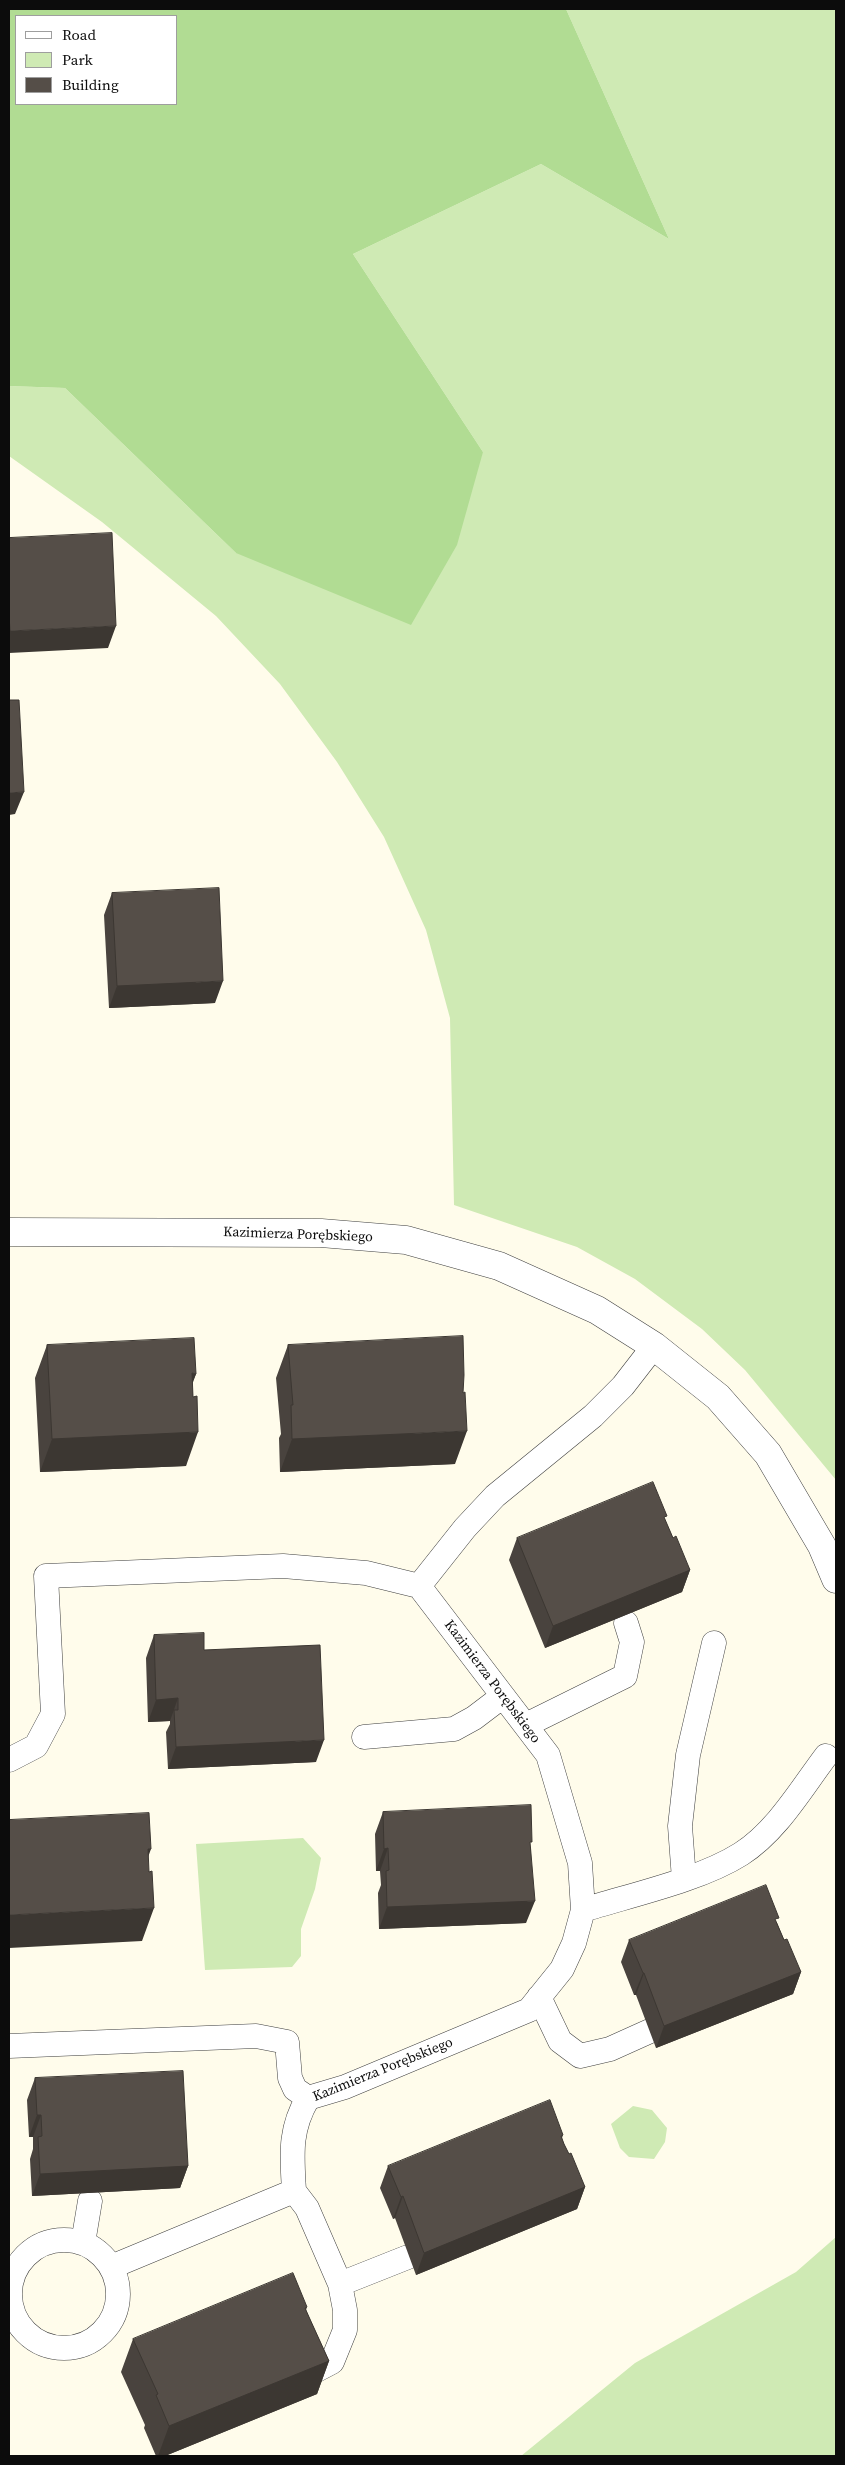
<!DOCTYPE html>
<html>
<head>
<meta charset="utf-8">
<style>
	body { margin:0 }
	#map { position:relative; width:845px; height:2465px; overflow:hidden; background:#fffceb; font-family:"Source Serif 4",serif }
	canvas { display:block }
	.frame { position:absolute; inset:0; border:10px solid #0c0c0c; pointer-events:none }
	.legend { position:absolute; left:15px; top:15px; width:162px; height:90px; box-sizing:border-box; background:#fff; border:1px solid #9e9e9e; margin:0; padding:6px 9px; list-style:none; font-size:15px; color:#0c0c0c }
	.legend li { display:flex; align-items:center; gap:10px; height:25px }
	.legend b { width:25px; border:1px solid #9e9e9e }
</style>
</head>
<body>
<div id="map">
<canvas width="845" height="2465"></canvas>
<div class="frame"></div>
<ul class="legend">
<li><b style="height:6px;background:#fff"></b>Road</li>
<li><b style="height:14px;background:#cfeab4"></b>Park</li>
<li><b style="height:14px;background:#554e48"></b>Building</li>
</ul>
</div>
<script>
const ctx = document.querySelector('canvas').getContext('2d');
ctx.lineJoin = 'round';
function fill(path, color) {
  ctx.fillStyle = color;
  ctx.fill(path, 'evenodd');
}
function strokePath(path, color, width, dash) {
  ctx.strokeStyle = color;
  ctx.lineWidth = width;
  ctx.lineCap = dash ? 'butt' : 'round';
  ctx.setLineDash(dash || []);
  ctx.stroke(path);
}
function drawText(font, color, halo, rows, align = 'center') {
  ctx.font = font + ' "Source Serif 4",serif';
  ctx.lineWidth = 5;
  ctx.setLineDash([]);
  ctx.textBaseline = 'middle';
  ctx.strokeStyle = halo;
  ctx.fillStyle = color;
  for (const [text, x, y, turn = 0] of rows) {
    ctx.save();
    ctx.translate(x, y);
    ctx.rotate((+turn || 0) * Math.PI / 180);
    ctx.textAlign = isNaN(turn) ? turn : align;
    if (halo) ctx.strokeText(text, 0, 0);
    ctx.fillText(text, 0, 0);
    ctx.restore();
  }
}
const green = new Path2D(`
	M 566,9 L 836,9 L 836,1480 L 745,1370 L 702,1329 L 635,1279 L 577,1247 L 454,1205 L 450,1018 L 426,930 L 384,837 L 337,762 L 280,684 L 216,616 L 102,522 L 9,456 L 9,386 L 65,388 L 236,553 L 483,452 L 353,254 L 541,164 L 669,239 Z
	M 303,1838 L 321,1858 L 315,1889 L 301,1929 L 301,1956 L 292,1967 L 205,1970 L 196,1844 Z
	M 633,2106 L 652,2110 L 667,2128 L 665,2142 L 654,2159 L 629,2157 L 620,2148 L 611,2124 Z
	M 836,2237 L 836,2456 L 521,2456 L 635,2363 L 796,2272 Z`);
const forest = new Path2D(`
	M 9,9 L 566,9 L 669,239 L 541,164 L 353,254 L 483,452 L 457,545 L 411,625 L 236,553 L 65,388 L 9,386 ZM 16,16 L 176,16 L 176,104 L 16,104 Z`);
const lane = new Path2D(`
	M 419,1586 L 465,1528 L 495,1496 L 593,1416 L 623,1386 L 654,1346
	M 526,1725 L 625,1676 L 632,1642 L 626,1623
	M 364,1737 L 454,1729 L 474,1718 L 503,1696
	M 9,1760 L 36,1746 L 53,1714 L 46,1576 L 283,1566 L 366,1573 L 419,1586 L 548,1755 L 580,1863 L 583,1910 L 574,1943 L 562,1969 L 529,2010 L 345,2087 L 308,2098 C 289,2130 292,2155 294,2191 L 111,2267
	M 684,1879 L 680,1826 L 688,1755 L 714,1643
	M 583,1910 C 631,1895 700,1880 741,1854 C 777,1831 801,1789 826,1756
	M 539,1997 L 560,2041 L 580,2056 L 610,2049 L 650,2031
	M 9,2046 L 256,2036 L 287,2042 L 290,2078 L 295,2089 L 308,2098
	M 294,2191 L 307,2208 L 340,2284 L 345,2310 L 345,2330 L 332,2362 L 309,2374
	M10 2294a54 54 0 1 1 108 0a54 54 0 1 1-108 0Z
	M 83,2243 L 90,2201
	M 340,2284 L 408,2257`);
const street = new Path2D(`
	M 9,1232 L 321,1233 L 406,1240 L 499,1266 L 597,1310 L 654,1346 L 718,1397 L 768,1454 L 822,1546 L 836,1579`);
const wall = new Path2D(`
	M 112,893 L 215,1003 L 109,1008 L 104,915 Z
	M 47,1345 L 196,1374 L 192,1383 L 193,1397 L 186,1466 L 40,1472 L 35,1378 Z
	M 288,1345 L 455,1464 L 280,1472 L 279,1438 L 281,1434 L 276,1378 Z
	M 665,1520 L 673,1538 L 690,1570 L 682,1592 L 545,1648 L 509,1560 L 517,1538 Z
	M 154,1635 L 204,1650 L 316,1762 L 168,1769 L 166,1732 L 170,1724 L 170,1721 L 148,1722 L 146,1658 Z
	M 383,1812 L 531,1847 L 526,1923 L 379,1929 L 378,1893 L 381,1885 L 380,1871 L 376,1871 L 375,1834 Z
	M 777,1923 L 784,1940 L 801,1972 L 793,1994 L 656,2048 L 636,1995 L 634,1995 L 621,1962 L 629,1940 Z
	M 35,2078 L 188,2166 L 180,2188 L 32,2196 L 30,2159 L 33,2149 L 33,2137 L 29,2137 L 27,2100 Z
	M 563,2135 L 562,2138 L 564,2144 L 585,2187 L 577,2209 L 416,2275 L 395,2218 L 393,2219 L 380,2188 L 388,2166 Z
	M 307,2307 L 306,2310 L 309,2317 L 329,2361 L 317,2394 L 165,2456 L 156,2456 L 144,2428 L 145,2425 L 121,2372 L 133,2339 Z`);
const shadedWall = new Path2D(`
	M 116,626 L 108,648 L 9,653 L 9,634 L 10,631 Z
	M 24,792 L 15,814 L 9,815 L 9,793 Z
	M 223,981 L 215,1003 L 109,1008 L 117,986 Z
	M 192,1373 L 196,1374 L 184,1407 Z
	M 467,1431 L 455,1464 L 280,1472 L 292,1439 Z
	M 198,1432 L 186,1466 L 40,1472 L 52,1439 Z
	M 690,1570 L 682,1592 L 545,1648 L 553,1626 Z
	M 178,1698 L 170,1721 L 148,1722 L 156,1700 Z
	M 324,1740 L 316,1762 L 168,1769 L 176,1747 Z
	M 388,1848 L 380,1871 L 376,1871 L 384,1849 Z
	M 148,1849 L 151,1849 L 139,1882 Z
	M 535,1901 L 526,1923 L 379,1929 L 387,1907 Z
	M 154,1908 L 142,1941 L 9,1948 L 9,1915 Z
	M 801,1972 L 793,1994 L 656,2048 L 664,2026 Z
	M 643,1973 L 644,1973 L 636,1995 L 634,1995 Z
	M 37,2115 L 41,2115 L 33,2137 L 29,2137 Z
	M 188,2166 L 180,2188 L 32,2196 L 40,2174 Z
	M 585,2187 L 577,2209 L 416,2275 L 424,2253 Z
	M 403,2196 L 395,2218 L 393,2219 L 401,2197 Z
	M 329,2361 L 317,2394 L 165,2456 L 158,2456 L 169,2426 Z`);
const building = new Path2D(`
	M 112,533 L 116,626 L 10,631 L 9,615 L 9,538 Z
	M 9,700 L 19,700 L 24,792 L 9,793 Z
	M 219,888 L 223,981 L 117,986 L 112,893 Z
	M 463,1336 L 464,1375 L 463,1393 L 465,1392 L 467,1431 L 292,1439 L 291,1405 L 293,1405 L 288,1345 Z
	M 194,1338 L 196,1374 L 192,1373 L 193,1397 L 197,1396 L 198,1432 L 52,1439 L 47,1345 Z
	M 653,1482 L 667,1516 L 664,1517 L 673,1538 L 676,1536 L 690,1570 L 553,1626 L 517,1538 Z
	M 204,1633 L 204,1650 L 320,1645 L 324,1740 L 176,1747 L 174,1710 L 178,1710 L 178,1698 L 156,1700 L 154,1635 Z
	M 531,1805 L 532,1842 L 530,1842 L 535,1901 L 387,1907 L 386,1871 L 389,1870 L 388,1848 L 384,1849 L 383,1812 Z
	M 149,1813 L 151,1849 L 148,1849 L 149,1872 L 152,1871 L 154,1908 L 9,1915 L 9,1820 Z
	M 766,1885 L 779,1918 L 775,1919 L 784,1940 L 787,1939 L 801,1972 L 664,2026 L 644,1973 L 643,1973 L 629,1940 Z
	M 183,2071 L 188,2166 L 40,2174 L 38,2137 L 42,2136 L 41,2115 L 37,2115 L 35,2078 Z
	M 550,2100 L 563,2135 L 561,2136 L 564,2144 L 569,2154 L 571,2153 L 585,2187 L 424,2253 L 403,2196 L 401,2197 L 388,2166 Z
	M 293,2273 L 307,2307 L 305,2308 L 309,2317 L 329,2361 L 169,2426 L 156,2395 L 158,2394 L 133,2339 Z`);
const streetNames = [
	["Kazimierza Porębskiego",298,1235,2],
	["Kazimierza Porębskiego",492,1682,53],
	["Kazimierza Porębskiego",383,2070,-22]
];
fill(green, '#cfeab4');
fill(forest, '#b1dc93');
strokePath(lane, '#3f3f3f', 25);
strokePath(street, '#3f3f3f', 29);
strokePath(lane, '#fff', 24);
strokePath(street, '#fff', 28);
fill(wall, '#49433e');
fill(shadedWall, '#3c3732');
fill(building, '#554e48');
strokePath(building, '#3c3732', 1);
drawText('14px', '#0c0c0c', '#fff', streetNames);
</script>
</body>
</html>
